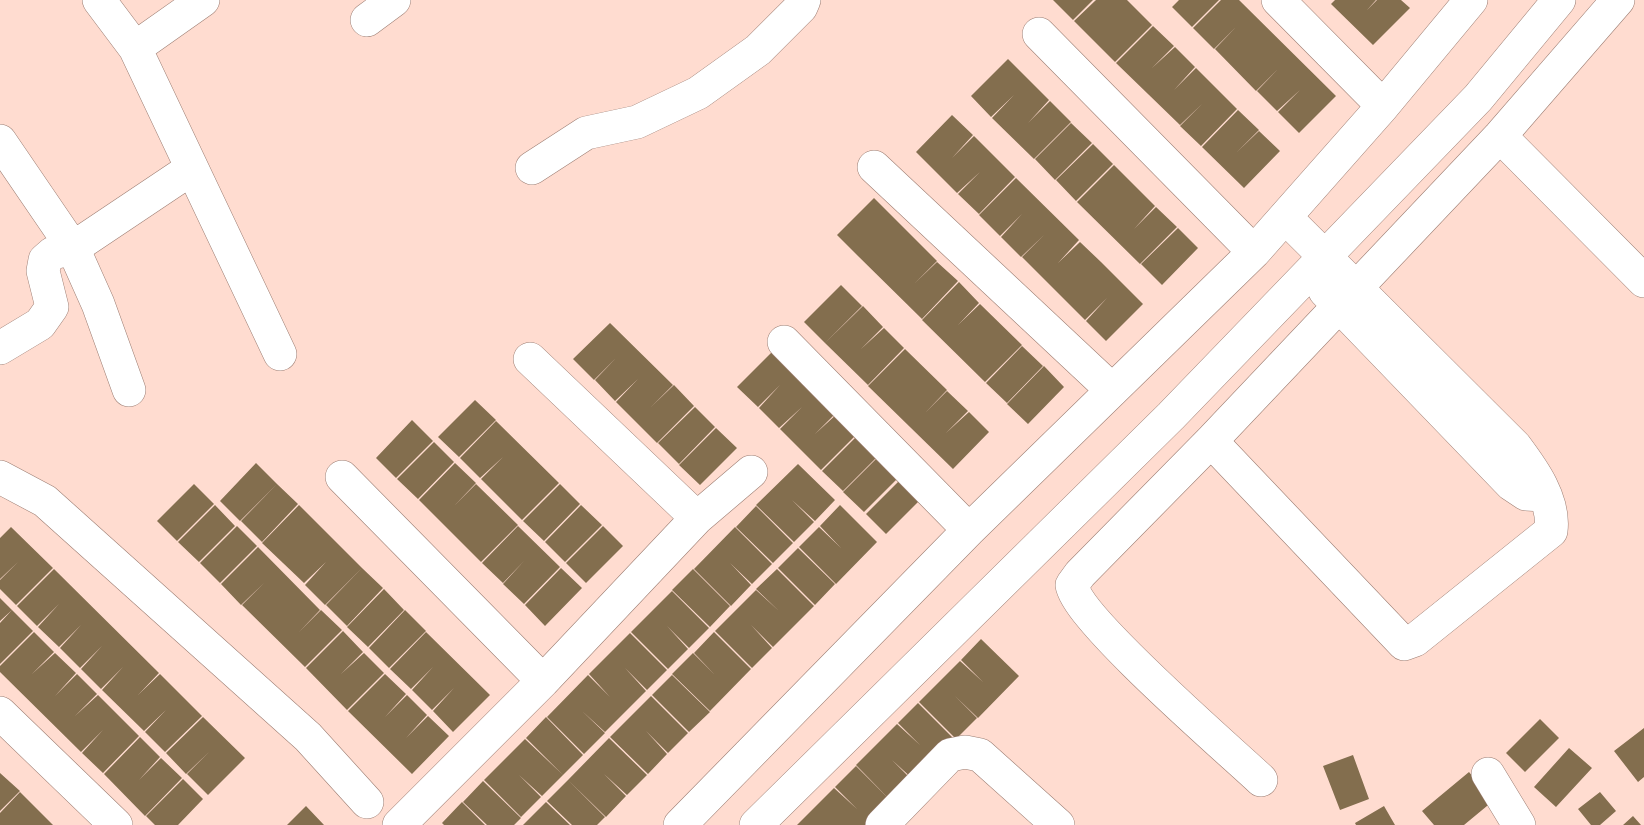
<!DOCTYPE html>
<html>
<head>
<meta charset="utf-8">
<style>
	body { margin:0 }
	canvas { display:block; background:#ffdcd0 }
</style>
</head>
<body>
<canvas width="1644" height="825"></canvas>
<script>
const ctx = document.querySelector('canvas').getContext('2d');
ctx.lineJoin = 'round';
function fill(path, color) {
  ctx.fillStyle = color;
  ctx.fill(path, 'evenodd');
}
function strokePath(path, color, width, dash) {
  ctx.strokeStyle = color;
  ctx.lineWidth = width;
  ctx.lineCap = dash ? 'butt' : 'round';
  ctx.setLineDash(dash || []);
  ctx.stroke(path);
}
const building = new Path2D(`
	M 1053,0 L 1093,0 L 1073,20 Z
	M 1096,0 L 1127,0 L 1152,25 L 1115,62 L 1074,21 Z
	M 1179,0 L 1219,0 L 1192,27 L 1172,7 Z
	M 1221,0 L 1239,0 L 1336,96 L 1299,133 L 1278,112 L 1300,90 L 1277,111 L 1257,91 L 1278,69 L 1256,91 L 1215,49 L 1236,27 L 1214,49 L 1193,28 Z
	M 1335,0 L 1376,0 L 1367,10 L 1377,0 L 1401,0 L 1410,8 L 1373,45 L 1331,4 Z
	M 1153,26 L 1174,46 L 1152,68 L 1175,47 L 1195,67 L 1174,90 L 1196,68 L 1237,109 L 1201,146 L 1180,126 L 1202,104 L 1180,125 L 1116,63 Z
	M 1008,59 L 1049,100 L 1028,123 L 1050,101 L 1071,122 L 1034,159 L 992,118 L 1014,95 L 991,117 L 971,96 Z
	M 1238,110 L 1259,130 L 1237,152 L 1259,131 L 1280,151 L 1244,188 L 1202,147 Z
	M 952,115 L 973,135 L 952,158 L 974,136 L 1015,177 L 979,214 L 958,194 L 980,172 L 957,193 L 916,152 Z
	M 1071,123 L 1092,143 L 1055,180 L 1035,159 Z
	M 1093,144 L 1113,164 L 1076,201 L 1056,180 Z
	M 1114,165 L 1155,206 L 1134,229 L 1156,207 L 1177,227 L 1140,264 L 1077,202 Z
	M 1016,178 L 1079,240 L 1058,263 L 1080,242 L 1101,262 L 1064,299 L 1022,257 L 1044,235 L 1021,257 L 1001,237 L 1022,214 L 1000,236 L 979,215 Z
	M 874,198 L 937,261 L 915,283 L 937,262 L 958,281 L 922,319 L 858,256 L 880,234 L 858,256 L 837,235 Z
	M 1178,228 L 1198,248 L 1162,285 L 1141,264 Z
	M 1101,262 L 1143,304 L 1106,341 L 1086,321 L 1107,298 L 1085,320 L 1064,299 Z
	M 959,282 L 979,303 L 958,325 L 980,304 L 1022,345 L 985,382 L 922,320 Z
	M 841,285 L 862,306 L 825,343 L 804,322 Z
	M 863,306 L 883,327 L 861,349 L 884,328 L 904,348 L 868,385 L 825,343 Z
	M 610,323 L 673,385 L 651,407 L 674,385 L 694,406 L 657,443 L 616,402 L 638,379 L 615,401 L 595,380 L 616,358 L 594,380 L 573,359 Z
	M 1022,346 L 1043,366 L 1007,403 L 986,383 Z
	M 905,349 L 947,390 L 925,413 L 947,391 L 968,411 L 946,433 L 969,412 L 989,432 L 953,469 L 868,386 Z
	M 774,350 L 837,412 L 815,434 L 838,413 L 858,433 L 821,470 L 780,429 L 802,407 L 779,428 L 759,408 L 780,385 L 758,407 L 737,387 Z
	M 1044,366 L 1064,387 L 1028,424 L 1007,404 Z
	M 475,400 L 496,420 L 459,457 L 438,437 Z
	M 695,407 L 715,427 L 679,464 L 658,443 Z
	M 412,420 L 433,441 L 396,478 L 376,458 Z
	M 496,421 L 559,483 L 522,520 L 481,479 L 503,457 L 480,478 L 460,458 Z
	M 716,428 L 737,448 L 700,485 L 679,465 Z
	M 859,434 L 880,454 L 843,491 L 822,471 Z
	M 434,442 L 454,462 L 418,499 L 397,479 Z
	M 880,455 L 901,475 L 864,512 L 843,492 Z
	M 256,463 L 277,484 L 240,521 L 220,501 Z
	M 455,463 L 476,483 L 454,506 L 476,484 L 518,525 L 481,562 L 419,500 Z
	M 798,464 L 835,500 L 815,521 L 792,500 L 814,522 L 794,542 L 756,505 Z
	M 903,477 L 923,497 L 886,534 L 866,514 Z
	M 194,484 L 214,504 L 177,541 L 157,521 Z
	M 277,484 L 298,504 L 262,542 L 241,521 Z
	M 560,484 L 580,504 L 544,541 L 523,521 Z
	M 215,505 L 235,526 L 199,562 L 178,542 Z
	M 299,505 L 320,526 L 298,548 L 320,526 L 362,568 L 325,605 L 305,585 L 326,562 L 304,583 L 262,543 Z
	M 581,505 L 602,525 L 565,562 L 545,542 Z
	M 840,505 L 877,542 L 836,584 L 799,547 L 819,527 L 841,548 L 820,526 Z
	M 756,506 L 793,543 L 773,563 L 736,527 Z
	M 237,526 L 257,546 L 220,583 L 200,563 Z
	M 518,526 L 560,567 L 524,604 L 503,584 L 524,561 L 503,583 L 482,563 Z
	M 603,526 L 623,546 L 586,583 L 566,563 Z
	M 11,527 L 53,568 L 16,605 L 0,589 L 0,580 L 18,562 L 0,579 L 0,538 Z
	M 735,527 L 772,564 L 752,584 L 730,563 L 751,585 L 731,606 L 694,569 Z
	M 258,547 L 320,610 L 299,632 L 321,610 L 342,630 L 305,667 L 242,605 L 264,583 L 241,605 L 221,584 Z
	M 798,548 L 835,584 L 815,605 L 778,568 Z
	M 362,568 L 383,588 L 347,626 L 326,605 Z
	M 561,568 L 582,588 L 545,626 L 525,605 Z
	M 54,569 L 159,673 L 138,695 L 160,674 L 202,716 L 165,752 L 145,732 L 166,710 L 144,731 L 102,690 L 123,667 L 101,689 L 81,669 L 102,646 L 80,668 L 60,648 L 81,625 L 59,647 L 38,627 L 59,604 L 37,626 L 17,606 Z
	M 693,569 L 730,606 L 710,627 L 672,590 Z
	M 777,569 L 814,606 L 773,647 L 751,625 L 772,648 L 752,668 L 715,631 L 756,590 L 779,611 L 756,589 Z
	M 384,589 L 404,610 L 368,647 L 347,627 Z
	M 672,591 L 709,628 L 689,648 L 667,626 L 688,649 L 668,669 L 631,632 Z
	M 0,598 L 12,610 L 0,621 Z
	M 12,610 L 33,631 L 0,664 L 0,623 Z
	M 405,610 L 426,631 L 389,668 L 369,648 Z
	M 343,631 L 363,652 L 341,674 L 364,653 L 384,673 L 347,710 L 306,668 Z
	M 34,632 L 54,652 L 32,674 L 55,653 L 76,673 L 55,696 L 77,674 L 97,694 L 75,716 L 98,695 L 139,736 L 103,773 L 82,753 L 103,730 L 81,752 L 0,672 L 0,666 Z
	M 426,632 L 490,695 L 453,732 L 433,711 L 454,688 L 432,710 L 412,690 L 433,667 L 411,689 L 390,669 Z
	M 714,632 L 751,669 L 710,711 L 672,674 L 693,653 L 715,675 L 694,653 Z
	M 630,633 L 667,670 L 647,690 L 625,668 L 646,691 L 605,732 L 582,711 L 605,733 L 584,754 L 547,717 L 588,675 L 610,697 L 589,674 Z
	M 981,639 L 1019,676 L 978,718 L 955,696 L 977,718 L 956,739 L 919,702 L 960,661 L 983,682 L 961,660 Z
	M 385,674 L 406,694 L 385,717 L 407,695 L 427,715 L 406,738 L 428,716 L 449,736 L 412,774 L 348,711 Z
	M 672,675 L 710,712 L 689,732 L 652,695 Z
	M 651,696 L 688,733 L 668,753 L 646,731 L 667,754 L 648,774 L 610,737 Z
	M 918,703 L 955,740 L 915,781 L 892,760 L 914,782 L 893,803 L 856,765 L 897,724 L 920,745 L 898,723 Z
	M 203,717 L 245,758 L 208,795 L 187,774 L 209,752 L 186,774 L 166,753 Z
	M 546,717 L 583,755 L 563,775 L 526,738 Z
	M 1540,719 L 1559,738 L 1525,772 L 1506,753 Z
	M 1644,728 L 1644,777 L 1638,782 L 1614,751 Z
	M 140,737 L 160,757 L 139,780 L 161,758 L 182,778 L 145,816 L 104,774 Z
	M 609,738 L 647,775 L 627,795 L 604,774 L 626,796 L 606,817 L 568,780 Z
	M 525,739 L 563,775 L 542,796 L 519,775 L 541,797 L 521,817 L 484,780 Z
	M 1569,748 L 1592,768 L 1556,807 L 1534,787 Z
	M 1353,755 L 1369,799 L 1340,810 L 1323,766 Z
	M 856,766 L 893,803 L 871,825 L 797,825 L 834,788 L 857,809 L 835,787 Z
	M 1469,772 L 1493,801 L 1464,825 L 1434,825 L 1422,811 Z
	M 0,773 L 20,791 L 0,811 Z
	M 183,779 L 203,799 L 178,825 L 155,825 L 146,816 Z
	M 568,780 L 605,817 L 597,825 L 572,825 L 547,801 Z
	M 483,781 L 521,818 L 514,825 L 487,825 L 463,802 Z
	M 20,792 L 53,825 L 0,825 L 0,813 Z
	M 1600,792 L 1616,811 L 1600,825 L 1591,825 L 1578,809 Z
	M 462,802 L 485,825 L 444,825 L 442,823 Z
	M 546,802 L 570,825 L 523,825 Z
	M 306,806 L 324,825 L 287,825 Z
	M 1384,806 L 1395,825 L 1356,825 L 1355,823 Z
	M 1633,816 L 1641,825 L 1623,825 Z`);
const minor = new Path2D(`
	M 99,0 L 135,48 L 280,354
	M 1278,0 L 1383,106
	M 367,20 L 394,0
	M 1039,34 L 1254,252
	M 135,48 L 203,0
	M 1500,136 L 1644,281
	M 0,141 L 73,248 L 98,304 L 129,390
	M 874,167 L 1112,390
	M 532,168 L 586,133 L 637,122 L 698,93 L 758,50 L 801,7 L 804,0
	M 1325,291 L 1511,484 L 1526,494 L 1543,495
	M 784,342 L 969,530
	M 0,348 L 40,324 L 52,307 L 43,271 L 45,260 L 53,253 L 73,248 L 191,169
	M 530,359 L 697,518
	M 1211,441 L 1404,644 L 1415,640 L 1551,531 C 1555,500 1533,470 1515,446 L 1285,217
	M 0,477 L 45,501 L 308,737 L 367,802
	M 342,477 L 543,681
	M 0,713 L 116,825
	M 1488,774 L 1519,825
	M 1261,780 C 1228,749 1077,619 1072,585 L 1080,574 L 1211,441 L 1500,136 L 1618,0
	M 399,825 L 543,681 L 697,518 L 751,472
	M 680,825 L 969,530 L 1254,252 L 1383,106 L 1471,0
	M 756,825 L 1171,416 L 1478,98 L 1559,0
	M 882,825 L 950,755 L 965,752 L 980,755 L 1058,825`);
fill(building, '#836e4e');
strokePath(minor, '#9d7e73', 34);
strokePath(minor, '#fff', 33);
</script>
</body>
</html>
